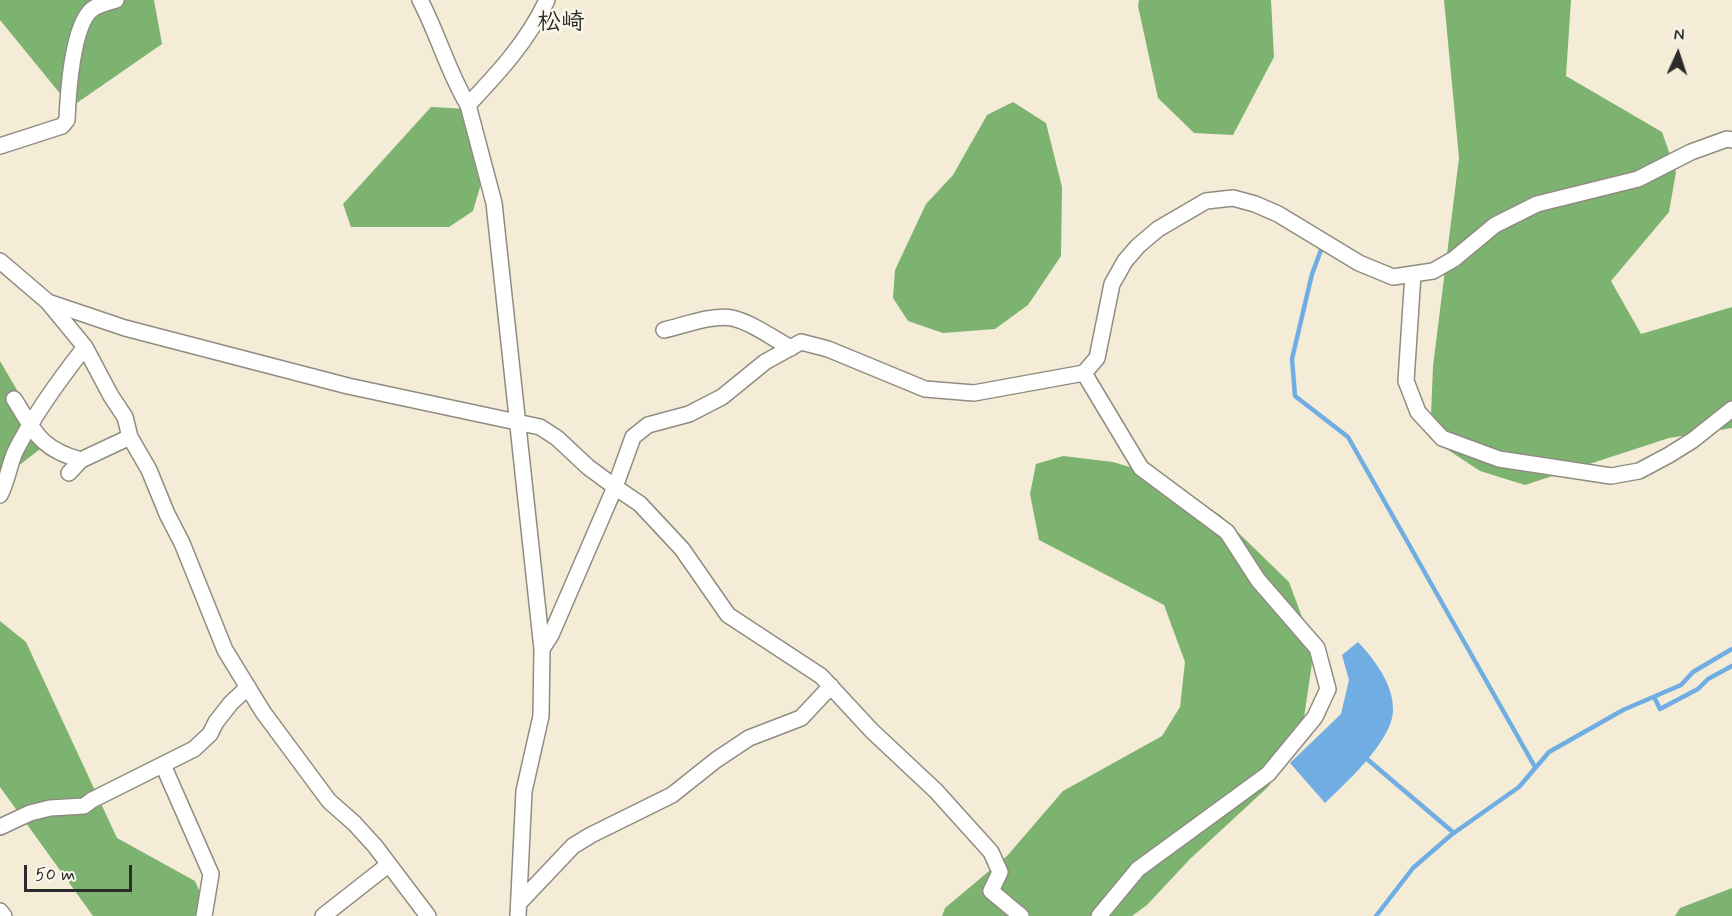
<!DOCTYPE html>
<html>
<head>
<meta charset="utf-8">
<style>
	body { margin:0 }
	#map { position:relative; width:1732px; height:916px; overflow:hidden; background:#f4ecd7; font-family:Mynerve,sans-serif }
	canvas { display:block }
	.north { position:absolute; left:1648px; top:24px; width:60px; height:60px; -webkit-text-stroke:4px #fbf7ec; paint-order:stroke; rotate:3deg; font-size:16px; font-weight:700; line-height:24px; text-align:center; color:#2b2b2b }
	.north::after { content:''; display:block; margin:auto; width:21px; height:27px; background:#2b2b2b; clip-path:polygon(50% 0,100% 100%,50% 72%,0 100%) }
	.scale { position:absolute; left:24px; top:865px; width:108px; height:27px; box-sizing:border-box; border:3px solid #2b2b2b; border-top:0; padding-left:8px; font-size:18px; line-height:21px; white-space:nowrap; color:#2b2b2b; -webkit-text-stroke:4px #fbf7ec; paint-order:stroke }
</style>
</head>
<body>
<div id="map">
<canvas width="1732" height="916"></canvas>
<div class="north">N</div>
<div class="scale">50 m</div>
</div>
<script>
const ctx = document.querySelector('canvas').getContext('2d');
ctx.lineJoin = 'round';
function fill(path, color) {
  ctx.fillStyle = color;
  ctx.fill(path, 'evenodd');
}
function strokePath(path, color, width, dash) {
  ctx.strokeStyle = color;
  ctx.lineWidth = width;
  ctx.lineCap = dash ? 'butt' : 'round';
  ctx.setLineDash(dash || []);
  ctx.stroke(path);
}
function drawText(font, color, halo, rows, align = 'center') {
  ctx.font = font + ' Mynerve,"Klee One",sans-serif';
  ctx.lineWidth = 5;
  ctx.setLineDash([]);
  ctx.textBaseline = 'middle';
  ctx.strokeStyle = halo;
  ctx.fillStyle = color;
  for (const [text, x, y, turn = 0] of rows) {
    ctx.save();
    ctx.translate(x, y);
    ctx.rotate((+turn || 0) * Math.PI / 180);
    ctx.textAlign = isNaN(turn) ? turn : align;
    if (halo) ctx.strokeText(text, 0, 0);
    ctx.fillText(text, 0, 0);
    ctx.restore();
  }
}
const forest = new Path2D(`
	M 0,0 L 154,0 L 162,44 L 71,107 L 0,20 Z
	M 1139,0 L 1271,0 L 1274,57 L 1233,135 L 1194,133 L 1158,98 L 1138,6 Z
	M 1444,0 L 1571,0 L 1566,76 L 1662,132 L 1676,172 L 1669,212 L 1611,281 L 1641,334 L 1732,307 L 1732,428 L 1669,438 L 1525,485 L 1480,471 L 1430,438 L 1433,366 L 1459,158 Z
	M 1013,102 L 1046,123 L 1062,187 L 1061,256 L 1028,305 L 995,329 L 943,333 L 908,321 L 893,298 L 895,270 L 926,204 L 953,175 L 987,115 Z
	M 431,107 L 469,109 L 490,153 L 473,211 L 449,227 L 351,227 L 343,204 Z
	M 0,361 L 48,443 L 0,480 Z
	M 1063,456 L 1113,462 L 1157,475 L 1220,515 L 1289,582 L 1314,649 L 1301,739 L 1268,787 L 1190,859 L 1147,905 L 1132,916 L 942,916 L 945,908 L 1007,856 L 1063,791 L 1162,736 L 1180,707 L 1185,662 L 1164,605 L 1039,540 L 1030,494 L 1036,464 Z
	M 0,621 L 26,642 L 117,838 L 195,881 L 210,916 L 93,916 L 0,787 Z
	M 1732,888 L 1732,916 L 1675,916 L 1680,908 Z`);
const water = new Path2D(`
	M 1358,642 C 1375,660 1394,685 1393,711 C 1392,741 1345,784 1325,803 L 1290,763 L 1341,714 L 1349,680 L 1342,655 Z`);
const stream = new Path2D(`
	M 1321,250 L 1312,274 L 1292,359 L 1295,396 L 1348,437 L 1535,767
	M 1654,697 L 1660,709 L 1698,689 L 1708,679 L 1732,666
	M 1367,759 L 1454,833
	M 1376,916 L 1413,868 L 1451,835 L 1519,787 L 1549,752 L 1623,710 L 1681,685 L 1693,672 L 1732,649`);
const minor = new Path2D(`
	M 420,0 C 438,34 448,72 468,105
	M 0,146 L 62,126 L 67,120 C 68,96 72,21 94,8 C 100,4 109,2 116,0
	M 0,261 L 48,302 L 125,328 L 348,386 L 540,427 L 557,438 L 588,467 L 615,487 L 633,437 L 648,425 L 689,414 L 722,397 L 765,362 L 801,342 L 828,349 L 925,389 L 974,393 L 1084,373 L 1097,358 L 1112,284 L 1125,261 L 1138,246 L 1158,229 L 1206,201 L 1233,198 L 1255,204 L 1278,214 L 1359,263 L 1393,277 L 1433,271 L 1454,259 L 1495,225 L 1537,204 L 1638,179 L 1691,152 L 1727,139 L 1732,140
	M 1413,274 L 1406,381 L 1418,412 L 1442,438 L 1499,459 L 1611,476 L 1639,471 L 1669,455 L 1693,440 L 1732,409
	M 48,302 L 85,347 L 111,396 L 125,417 L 130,437 L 149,470 L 167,514 L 182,543 L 225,650 L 263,712 L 329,801 L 354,823 L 375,846 L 428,916
	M 664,330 C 682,326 714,314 732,318 C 753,323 772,338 791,348
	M 1084,373 L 1141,468 L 1227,532 L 1258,580 L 1317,648 L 1328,689 L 1315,717 L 1268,774 L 1138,869 L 1099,916
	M 14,399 C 35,432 40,449 81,460
	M 69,473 L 81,460 L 130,437
	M 0,495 C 7,482 9,466 15,452 C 34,414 59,380 85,347
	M 542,649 L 551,635 L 615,487 L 640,504 L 682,549 L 728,615 L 821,676 L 872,731 L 936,791 L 991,852 L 1000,872 L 991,891 L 1021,916
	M 163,765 L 211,874 L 204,916
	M 0,827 L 30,813 L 50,808 L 84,806 L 92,800 L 194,749 L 210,734 L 216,722 L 231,703 L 248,687
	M 519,903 L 573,846 L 591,835 L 672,795 L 716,760 L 749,738 L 801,718 L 831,686
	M 0,911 L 4,916
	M 323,916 L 388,865
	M 518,916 L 524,791 L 541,716 L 542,649 L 494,203 L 468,105 C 499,72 528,41 547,0`);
const quarterNames = [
	["松崎",561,24]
];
fill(forest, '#7db370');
fill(water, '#70ade2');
strokePath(stream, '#70ade2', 4.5);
strokePath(minor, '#908c81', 18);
strokePath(minor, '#fff', 15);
drawText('bold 24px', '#2b2b2b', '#fbf7ec', quarterNames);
</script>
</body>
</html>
